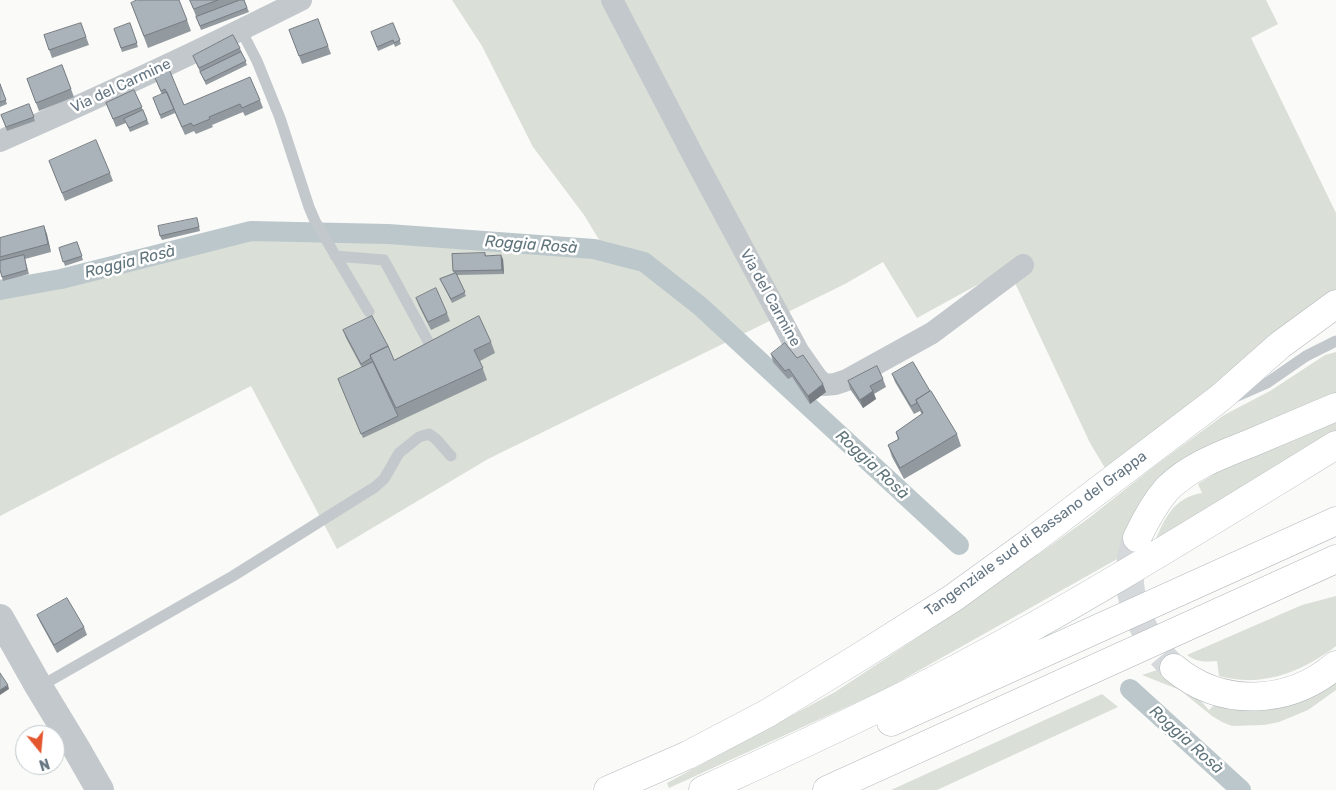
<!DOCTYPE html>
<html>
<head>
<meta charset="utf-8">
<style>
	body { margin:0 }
	#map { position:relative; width:1336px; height:790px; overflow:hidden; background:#fafaf8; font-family:Rubik,sans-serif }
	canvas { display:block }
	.north { position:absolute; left:15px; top:725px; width:50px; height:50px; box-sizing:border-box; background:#fff; border:1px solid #c1c8cd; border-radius:50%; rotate:163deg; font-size:14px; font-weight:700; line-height:20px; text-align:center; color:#657683 }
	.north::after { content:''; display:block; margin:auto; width:18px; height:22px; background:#e4572e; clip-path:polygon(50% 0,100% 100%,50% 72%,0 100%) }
</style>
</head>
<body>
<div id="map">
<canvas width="1336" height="790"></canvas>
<div class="north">N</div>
</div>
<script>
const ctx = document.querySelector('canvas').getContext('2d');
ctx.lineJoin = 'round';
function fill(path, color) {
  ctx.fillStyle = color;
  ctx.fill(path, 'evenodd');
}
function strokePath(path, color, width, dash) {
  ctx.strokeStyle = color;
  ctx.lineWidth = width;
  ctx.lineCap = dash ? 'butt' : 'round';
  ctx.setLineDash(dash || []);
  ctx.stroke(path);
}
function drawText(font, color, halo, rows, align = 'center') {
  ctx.font = font + ' Rubik,sans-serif';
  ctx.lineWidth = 5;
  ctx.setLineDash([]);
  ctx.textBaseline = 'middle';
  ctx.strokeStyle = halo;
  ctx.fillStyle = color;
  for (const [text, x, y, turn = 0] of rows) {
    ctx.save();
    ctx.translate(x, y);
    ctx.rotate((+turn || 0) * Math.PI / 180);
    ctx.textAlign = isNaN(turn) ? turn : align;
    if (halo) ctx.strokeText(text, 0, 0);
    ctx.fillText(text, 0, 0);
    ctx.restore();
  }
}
const green = new Path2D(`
	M 452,0 L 1266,0 L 1278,24 L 1251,38 L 1336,213 L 1336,293 L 1105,468 L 1090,443 L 1008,268 L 917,318 L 883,262 L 845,284 L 488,459 L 337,549 L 251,386 L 0,516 L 0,284 L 36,278 L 244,227 L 286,223 L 329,225 L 601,246 L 601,243 L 584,215 L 533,147 L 482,46 Z
	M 1336,352 L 1336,399 L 1258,430 L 1127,532 L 1119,558 L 886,689 L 669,788 L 667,783 L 835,692 L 970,603 L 1089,518 L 1156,465 L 1224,415 L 1270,391 L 1325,355 Z
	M 1336,418 L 1336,436 L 1154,543 C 1165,518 1173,498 1202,493 L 1198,484 L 1240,458 Z
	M 1336,596 L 1336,646 C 1302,672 1262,688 1219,676 L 1217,661 C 1206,662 1196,662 1187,655 L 1302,605 Z
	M 1157,670 C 1177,681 1194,692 1209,710 L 1218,701 L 1336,677 L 1336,690 L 1308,710 L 1279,722 L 1264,725 L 1232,726 L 1222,722 L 1212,716 L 1180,690 L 1142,675 Z
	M 1102,694 L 1118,707 L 937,790 L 891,790 Z`);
const canal = new Path2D(`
	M 0,290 L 61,279 L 251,231 L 388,234 L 594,249 L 644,262 L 700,306 L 959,545
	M 1130,689 L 1241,790`);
const motorwayTunnel = new Path2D(`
	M 1137,538 C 1131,553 1129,569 1130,584 C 1132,613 1153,650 1174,668`);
const service = new Path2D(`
	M 241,30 L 257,61 L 280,118 L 309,207 L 315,221 L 369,312
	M 335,256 L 384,260 L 429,343
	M 1235,397 L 1267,383 L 1306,356 L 1336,341
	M 39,687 L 233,576 L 375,487 L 384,479 L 399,453 L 419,437 L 429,434 L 436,439 L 451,456`);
const minor = new Path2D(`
	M 612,0 L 696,161 L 798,351 L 817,378 L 824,385 L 835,384 L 847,380 L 932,333 L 1023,265
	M 0,141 C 102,96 202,50 301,0`);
const tertiary = new Path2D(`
	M 0,618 L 39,687 L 76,748 L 100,790`);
const primary = new Path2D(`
	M 608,790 L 688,755 L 768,713 L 858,658 L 953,598 L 1029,543 L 1220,398 L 1280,345 L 1336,304`);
const motorway = new Path2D(`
	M 1137,538 C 1145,521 1154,504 1167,489 C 1190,466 1221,455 1251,443 C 1279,431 1308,419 1336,407
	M 1174,668 C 1222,708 1289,705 1336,665
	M 891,722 L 1336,521
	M 703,790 C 787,752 870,714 952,671 C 1083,602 1209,523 1336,445
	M 827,790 L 1336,559`);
const wall = new Path2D(`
	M 190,0 L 244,0 L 249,12 L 201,30 Z
	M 131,3 L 187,20 L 191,31 L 148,48 Z
	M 318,19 L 331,54 L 302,64 L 289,30 Z
	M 81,23 L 89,45 L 52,58 L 44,35 Z
	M 130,23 L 138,47 L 122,52 L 114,29 Z
	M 393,23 L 401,44 L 395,47 L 394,44 L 378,51 L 371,32 Z
	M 240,48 L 247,65 L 206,85 L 196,63 L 193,56 Z
	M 62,65 L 74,97 L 39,111 L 27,79 Z
	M 154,76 L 184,105 L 260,100 L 263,108 L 245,116 L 243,112 L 212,125 L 213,127 L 196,134 L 194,131 L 185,135 L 175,113 L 161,119 L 153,98 L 162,95 Z
	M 0,84 L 7,104 L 0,107 Z
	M 134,90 L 149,124 L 130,132 L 126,123 L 116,127 L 106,103 Z
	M 29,104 L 35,121 L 7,131 L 1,115 Z
	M 49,161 L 110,173 L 113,181 L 65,201 Z
	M 198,222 L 200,231 L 162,240 L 160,236 Z
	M 44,226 L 51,252 L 25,259 L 29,274 L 3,281 L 0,270 L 0,238 Z
	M 77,242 L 83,260 L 65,266 L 59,248 Z
	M 485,253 L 486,256 L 503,259 L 504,274 L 457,275 L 466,296 L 452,303 L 440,279 L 454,273 L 453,271 Z
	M 416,298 L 447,313 L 450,321 L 431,330 L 419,306 Z
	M 343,330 L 394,360 L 491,342 L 495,353 L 480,361 L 487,380 L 363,438 L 338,379 L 362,368 L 346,338 Z
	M 771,354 L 797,358 L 826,392 L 810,404 L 792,377 L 788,379 L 773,362 Z
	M 892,374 L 957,434 L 961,446 L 904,479 L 892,457 L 888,445 L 898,440 L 896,432 L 922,415 L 920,411 L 914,414 L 895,382 Z
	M 883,379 L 886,387 L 874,394 L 876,399 L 863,408 L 850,389 L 848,381 Z
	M 37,615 L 84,627 L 87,635 L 57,653 L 40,622 Z`);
const shadedWall = new Path2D(`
	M 44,226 L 47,234 L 51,252 L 48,244 Z
	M 501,255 L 503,259 L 504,274 L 502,270 Z
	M 823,384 L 826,392 L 810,404 L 808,396 Z
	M 873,391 L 876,399 L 863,408 L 860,400 Z
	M 8,685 L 9,689 L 0,695 L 0,690 Z`);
const building = new Path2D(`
	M 137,0 L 179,0 L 187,20 L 144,36 L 131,3 Z
	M 190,0 L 218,0 L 194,9 Z
	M 240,0 L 244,0 L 247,8 L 200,26 L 196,17 Z
	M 318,19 L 328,46 L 299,56 L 289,30 Z
	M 81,23 L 86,37 L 49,50 L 44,35 Z
	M 130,23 L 137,43 L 121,48 L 114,29 Z
	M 393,23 L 400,40 L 394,43 L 393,40 L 377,47 L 371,32 Z
	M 233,35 L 240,48 L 199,68 L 193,56 Z
	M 241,52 L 246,61 L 205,81 L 200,72 Z
	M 62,65 L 71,89 L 36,103 L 27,79 Z
	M 169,69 L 184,105 L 250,77 L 260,100 L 242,108 L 240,104 L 209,117 L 210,119 L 193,126 L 191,123 L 182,127 L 165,89 L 161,91 L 154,76 Z
	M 0,84 L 6,100 L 0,102 Z
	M 134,90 L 142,107 L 113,119 L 106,103 Z
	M 167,92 L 174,109 L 160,115 L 153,98 Z
	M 29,104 L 34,117 L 6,127 L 1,115 Z
	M 143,110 L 147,120 L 129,128 L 124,119 Z
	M 96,140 L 110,173 L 62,193 L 49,161 Z
	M 197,218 L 199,227 L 160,236 L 158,226 Z
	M 44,226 L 48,244 L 0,257 L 0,238 Z
	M 77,242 L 82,256 L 63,262 L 59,248 Z
	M 485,253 L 485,256 L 501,255 L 502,270 L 453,271 L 452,254 Z
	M 24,255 L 27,270 L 2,277 L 0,270 L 0,261 Z
	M 456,273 L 465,292 L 451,299 L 440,279 Z
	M 436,288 L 447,313 L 428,322 L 416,298 Z
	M 372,316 L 388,346 L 370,355 L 371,358 L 361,364 L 343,330 Z
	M 479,316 L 491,342 L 474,350 L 483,368 L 396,408 L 370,355 L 388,346 L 394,360 Z
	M 785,343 L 797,358 L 803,355 L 823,384 L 808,396 L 789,369 L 785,371 L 771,354 Z
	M 373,362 L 398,416 L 361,434 L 338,379 Z
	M 913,362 L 930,391 L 916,400 L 917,403 L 911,406 L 892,374 Z
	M 877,366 L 883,379 L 870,386 L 873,391 L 860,400 L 848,381 Z
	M 931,391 L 957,434 L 900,468 L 888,445 L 899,439 L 896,432 L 923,413 L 916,400 Z
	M 67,598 L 84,627 L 54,645 L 37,615 Z
	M 0,673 L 8,685 L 0,690 Z`);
const streetNames = [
	["Via del Carmine",121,86,-25],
	["Via del Carmine",770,298,61],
	["Tangenziale sud di Bassano del Grappa",1036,534,-36]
];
const waterNames = [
	["Roggia Rosà",531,245,4],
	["Roggia Rosà",130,262,-14],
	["Roggia Rosà",872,465,43],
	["Roggia Rosà",1186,740,42]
];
fill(green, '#dadfd7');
strokePath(canal, '#bbc7cb', 20);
strokePath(motorwayTunnel, '#d5d9db', 28, [28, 14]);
strokePath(primary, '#b5babe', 29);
strokePath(motorway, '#b4b9bd', 29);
strokePath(service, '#c3c8cc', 11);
strokePath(minor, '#c3c8cc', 22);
strokePath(tertiary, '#c3c8cc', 28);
strokePath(primary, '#fff', 28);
strokePath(motorway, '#fff', 28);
fill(wall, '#929a9f');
fill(shadedWall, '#777d82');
fill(building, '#aab3b9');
strokePath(building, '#777d82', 1);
drawText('15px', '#657683', '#fff', streetNames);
drawText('italic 16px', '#60757c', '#fff', waterNames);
</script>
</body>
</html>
